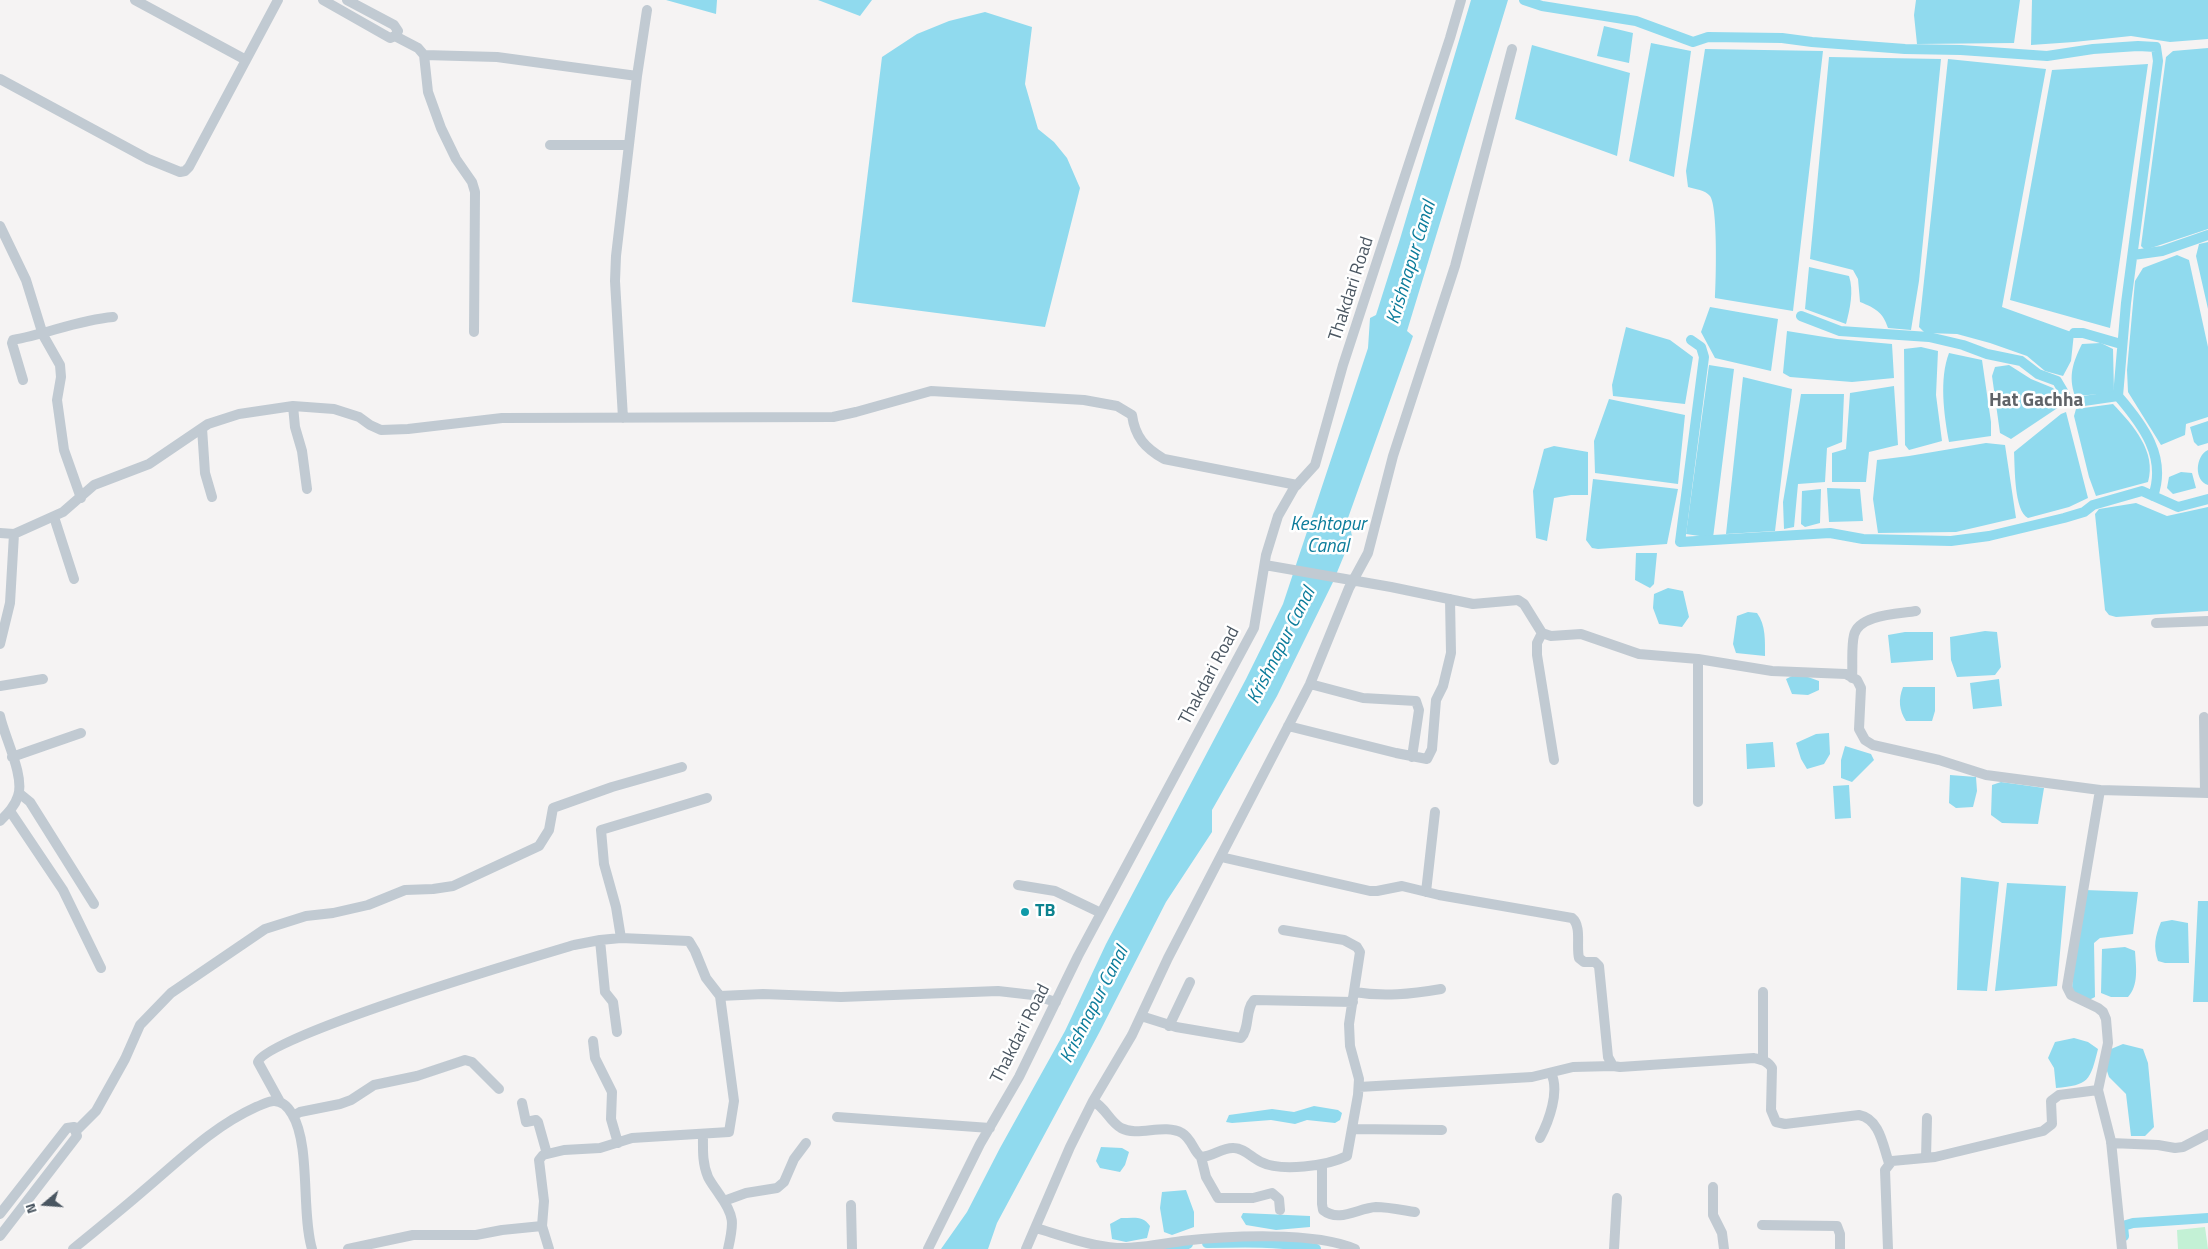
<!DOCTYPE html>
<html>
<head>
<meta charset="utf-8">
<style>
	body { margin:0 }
	#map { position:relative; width:2208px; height:1249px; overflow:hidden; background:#f5f3f3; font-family:"Titillium Web",sans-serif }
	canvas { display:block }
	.north { position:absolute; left:20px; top:1179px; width:50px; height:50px; -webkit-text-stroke:4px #fff; paint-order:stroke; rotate:252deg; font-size:14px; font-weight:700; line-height:20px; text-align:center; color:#4a5661 }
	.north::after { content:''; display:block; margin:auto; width:18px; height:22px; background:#4a5661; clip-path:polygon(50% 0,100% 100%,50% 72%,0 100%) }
</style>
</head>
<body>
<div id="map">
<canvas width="2208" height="1249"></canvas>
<div class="north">N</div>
</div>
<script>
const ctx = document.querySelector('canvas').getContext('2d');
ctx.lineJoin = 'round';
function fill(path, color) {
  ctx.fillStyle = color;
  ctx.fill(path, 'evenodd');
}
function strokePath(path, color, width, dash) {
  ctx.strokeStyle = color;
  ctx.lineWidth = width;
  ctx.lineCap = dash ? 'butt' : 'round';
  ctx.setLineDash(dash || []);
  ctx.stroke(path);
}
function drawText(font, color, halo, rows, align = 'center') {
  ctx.font = font + ' "Titillium Web",sans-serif';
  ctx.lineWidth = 5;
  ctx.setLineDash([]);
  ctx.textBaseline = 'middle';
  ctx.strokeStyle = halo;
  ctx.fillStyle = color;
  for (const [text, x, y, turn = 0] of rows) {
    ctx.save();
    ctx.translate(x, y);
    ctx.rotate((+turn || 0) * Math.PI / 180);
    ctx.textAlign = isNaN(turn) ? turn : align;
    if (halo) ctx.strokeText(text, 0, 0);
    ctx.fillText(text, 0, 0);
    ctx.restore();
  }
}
const green = new Path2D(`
	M 2205,1227 L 2208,1249 L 2178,1249 L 2177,1230 Z`);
const water = new Path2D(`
	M 666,0 L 717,0 L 716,14 Z
	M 818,0 L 872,0 L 860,16 Z
	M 1471,0 L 1508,0 L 1407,331 L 1413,336 L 1348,518 L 1352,536 L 1333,582 L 1277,696 L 1212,810 L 1212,832 L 1166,902 L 1099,1033 L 997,1223 L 988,1249 L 941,1249 L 967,1212 L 1000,1148 L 1065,1031 L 1106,944 L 1246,679 L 1283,604 L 1368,348 L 1370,318 L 1376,315 L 1400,239 Z
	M 1916,0 L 2020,0 L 2014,43 L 1917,44 L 1914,15 Z
	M 2032,0 L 2208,0 L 2208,39 L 2170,42 L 2131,36 L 2074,42 L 2031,45 Z
	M 985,12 L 1032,27 L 1025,84 L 1038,129 L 1054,142 L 1067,158 L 1080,188 L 1045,327 L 852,302 L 882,57 L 917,34 L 949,21 Z
	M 1604,26 L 1633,33 L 1629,63 L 1597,56 Z
	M 1651,43 L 1691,51 L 1674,177 L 1629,161 Z
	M 1532,45 L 1630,73 L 1617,156 L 1515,119 Z
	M 2208,48 L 2208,229 L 2145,250 L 2141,246 L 2166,57 L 2173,51 Z
	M 1705,49 L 1823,51 L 1793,311 L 1715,298 C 1716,281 1718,207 1710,196 C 1705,190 1695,189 1688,187 L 1686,171 Z
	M 1829,57 L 1941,59 L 1919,281 L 1911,330 L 1888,328 C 1883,312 1875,308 1860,302 L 1858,279 L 1853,270 L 1810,259 Z
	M 1948,59 L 2046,69 L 2002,307 L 2074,333 L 2071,361 L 2063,376 L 2045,371 L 2027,356 L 1990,343 L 1957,334 L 1925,333 L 1919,327 Z
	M 2148,64 L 2110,328 L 2010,300 L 2052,70 Z
	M 2208,242 L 2208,309 L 2196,256 L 2199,244 Z
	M 2177,255 L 2189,260 L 2208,347 L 2208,417 L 2186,424 L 2185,435 L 2161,445 L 2128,392 L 2127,370 L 2135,281 L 2143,268 Z
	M 1809,267 L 1849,276 C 1854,291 1850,309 1846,324 L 1805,309 Z
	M 1710,307 L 1778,319 L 1771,371 L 1715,358 L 1701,332 Z
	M 1626,327 L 1670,340 L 1693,357 L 1685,404 L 1613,396 L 1612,385 Z
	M 1787,331 L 1837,339 L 1892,344 L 1894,378 L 1852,382 L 1790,377 L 1783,373 Z
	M 2101,343 L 2113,349 L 2114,393 L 2075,396 C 2068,376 2073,362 2082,344 Z
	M 1921,347 L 1938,351 L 1936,395 L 1942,441 L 1909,450 L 1905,445 L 1904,349 Z
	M 1949,353 L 1982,360 L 1991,422 L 1991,436 L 1949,442 C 1944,415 1939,379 1949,353 Z
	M 1709,365 L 1734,369 L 1713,538 L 1686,534 Z
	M 2009,365 L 2031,379 L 2053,388 L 2063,401 L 2062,405 L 2011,439 L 2000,433 L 1992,376 L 1995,367 Z
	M 1743,377 L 1792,389 L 1775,531 L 1726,534 Z
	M 1894,386 L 1898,445 L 1869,452 L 1866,482 L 1832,482 L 1832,453 L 1846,449 L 1850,393 Z
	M 1801,394 L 1844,394 L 1842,442 L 1827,448 L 1825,482 L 1798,484 L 1794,527 L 1784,529 L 1783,502 Z
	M 1609,399 L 1685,415 L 1678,484 L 1595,473 L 1594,441 Z
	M 2113,404 C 2133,425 2157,452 2148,482 L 2096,496 L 2089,477 L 2074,416 L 2076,409 Z
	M 2066,412 L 2088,498 L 2069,507 L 2028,518 C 2014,511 2015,468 2014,452 L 2061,414 Z
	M 2208,421 L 2208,443 L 2198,446 L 2194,442 L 2190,427 Z
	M 1986,443 L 2005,445 L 2016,518 L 1956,532 L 1878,533 L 1873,499 L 1877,460 L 1909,456 Z
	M 1554,446 L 1588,452 L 1588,495 L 1571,495 L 1554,498 L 1547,541 L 1536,538 L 1533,491 L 1544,449 Z
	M 2208,450 L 2208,485 C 2194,481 2195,456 2208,450 Z
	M 2181,472 L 2192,473 L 2196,488 L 2173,494 L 2167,488 L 2169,477 Z
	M 1593,479 L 1678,489 L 1667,544 L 1598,549 L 1592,548 L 1586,540 Z
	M 1827,488 L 1860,489 L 1863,521 L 1829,522 Z
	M 1821,489 L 1820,523 L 1805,527 L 1801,524 L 1802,491 Z
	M 2136,503 L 2167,516 L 2208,507 L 2208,611 L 2116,617 L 2109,615 L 2105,610 L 2095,514 L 2099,509 Z
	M 1636,553 L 1657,553 L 1654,584 L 1650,588 L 1635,580 Z
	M 1668,588 L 1683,591 L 1689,617 L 1682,627 L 1659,624 L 1653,608 L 1654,594 Z
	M 1748,612 L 1757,613 C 1766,625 1765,641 1765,656 L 1736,653 L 1733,644 L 1737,616 Z
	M 1985,631 L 1997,632 L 2001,667 L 1995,675 L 1957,677 L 1951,660 L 1950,637 Z
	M 1905,632 L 1933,632 L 1933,660 L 1891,663 L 1888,635 Z
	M 1792,676 L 1808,677 L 1819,681 L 1819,690 L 1808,695 L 1792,694 L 1786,679 Z
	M 1999,679 L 2002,706 L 1973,709 L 1970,683 Z
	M 1903,687 L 1935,687 L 1935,711 L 1932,721 L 1906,721 C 1899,710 1898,700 1903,687 Z
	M 1829,733 L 1830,754 L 1824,764 L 1807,769 L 1801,759 L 1796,743 L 1816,734 Z
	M 1773,742 L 1775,767 L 1747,769 L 1746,744 Z
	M 1845,746 L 1871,754 L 1874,760 L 1852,782 L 1841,778 L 1841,760 Z
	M 1950,775 L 1976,777 L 1977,791 L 1973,807 L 1956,808 L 1949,803 Z
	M 2001,782 L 2044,788 L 2038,824 L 2002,823 L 1991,815 L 1992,785 Z
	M 1849,785 L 1851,818 L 1835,819 L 1833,786 Z
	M 1961,877 L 1999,882 L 1987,991 L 1957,990 Z
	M 2007,883 L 2066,886 L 2057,986 L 1995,991 Z
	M 2085,890 L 2138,892 L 2133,934 L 2100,938 L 2094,943 L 2095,997 L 2089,1000 L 2072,991 L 2073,967 Z
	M 2198,901 L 2208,901 L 2208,1002 L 2193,1002 Z
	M 2172,920 L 2188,923 L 2189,963 L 2165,963 L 2158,961 C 2153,946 2155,937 2161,922 Z
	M 2125,947 L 2135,951 C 2136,967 2139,985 2128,997 L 2111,997 L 2101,993 L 2102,949 Z
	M 2074,1038 L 2088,1042 L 2098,1049 C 2090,1081 2089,1085 2056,1088 L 2054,1068 L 2048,1058 L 2055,1042 Z
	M 2123,1044 L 2143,1049 L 2148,1063 L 2154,1127 L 2145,1136 L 2131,1136 L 2126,1094 L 2109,1077 L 2105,1065 L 2111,1049 Z
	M 1314,1106 L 1338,1110 L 1342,1113 L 1340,1120 L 1335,1123 L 1307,1120 L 1295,1124 L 1271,1120 L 1232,1123 L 1226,1122 L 1229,1115 L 1272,1109 L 1294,1112 Z
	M 1101,1147 L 1122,1148 L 1129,1152 L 1125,1165 L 1120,1172 L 1100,1168 L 1096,1161 Z
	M 1186,1190 L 1194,1212 L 1194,1227 L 1172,1235 L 1164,1232 L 1160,1208 L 1162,1192 Z
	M 1243,1213 L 1310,1216 L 1310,1227 L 1276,1230 L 1246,1225 L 1241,1217 Z
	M 1121,1218 C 1133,1218 1143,1215 1150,1226 L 1147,1238 L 1126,1242 L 1112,1239 L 1110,1224 Z`);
const canal = new Path2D(`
	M 1524,0 L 1542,6 L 1636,21 L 1693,42 L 1708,37 L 1782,38 L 1812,42 L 1905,49 L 1961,50 L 2047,56 L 2093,49 L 2138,46 L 2156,47 L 2158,61 L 2126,303 L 2118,396 L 2070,403 L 2057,381 L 2038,374 L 2021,361 L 1987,354 L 1963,345 L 1929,337 L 1840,331 L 1801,316
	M 2133,255 L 2162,251 L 2208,235
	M 2074,333 L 2083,333 L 2121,344
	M 1691,340 L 1701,347 L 1704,357 L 1680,542 L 1830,533 L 1863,539 L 1951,541 L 1989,536 L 2064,518 L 2084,512 L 2093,505 L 2142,491 L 2178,507 L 2208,499
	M 2118,396 C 2143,425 2167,457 2153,496
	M 2124,1236 L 2123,1226 L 2133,1223 L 2208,1218
	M 1207,1243 C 1244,1242 1280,1241 1316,1249
	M 1167,1249 L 1188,1244`);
const minor = new Path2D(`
	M 135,0 L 246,60
	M 323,0 L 390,38 L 395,36 L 398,31 L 394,25 L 347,0
	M 395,36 L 418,48 L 424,55 L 428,92 L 441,128 L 456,159 L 472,182 L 475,192 L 474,332
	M 424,55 L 497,57 L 637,76 L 616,256 L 615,281 L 623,418
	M 637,76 L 647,10
	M 0,79 L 148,159 L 180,172 L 185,171 L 189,167 L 278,0
	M 550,145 L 629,145
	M 0,226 L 26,280 L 43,335 L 60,365 L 61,377 L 57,400 L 64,450 L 81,498
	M 23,380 L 12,343 L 13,340 C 47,334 78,320 113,317
	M 293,406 L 295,427 L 302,451 L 307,489
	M 202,428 L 205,473 L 212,497
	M 54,517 L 74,579
	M 0,533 L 14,534
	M 1265,565 L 1391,587 L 1473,604 L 1518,600 L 1524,604 L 1542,633 L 1551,636 L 1581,634 L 1639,654 L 1698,659 L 1772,671 L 1846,674 L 1857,680 L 1861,688 L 1859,729 L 1865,740 L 1873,745 L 1939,760 L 1986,775 L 2100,790 L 2208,793
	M 2156,623 L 2208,621
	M 1542,633 L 1537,643 L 1537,655 L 1554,760
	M 0,644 L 10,603 L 14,534 L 63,512 L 94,485 L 149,464 L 208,424 L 239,414 L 293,406 L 334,409 L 359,417 L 370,425 L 381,430 L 408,429 L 502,418 L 833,417 L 856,412 L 931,391 L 1084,400 L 1117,406 L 1132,415 C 1135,437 1145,448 1164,459 L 1297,485
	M 1698,659 L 1698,802
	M 1852,678 C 1853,664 1851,648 1854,635 C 1859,614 1899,614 1916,611
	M 1310,684 L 1363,698 L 1416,701 L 1419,710 L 1412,757
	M 0,686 L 43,679
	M 0,716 C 4,736 25,776 18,796 C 15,806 8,813 0,821
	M 2204,717 L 2205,793
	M 1288,726 L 1396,753 L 1427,759 L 1432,749 L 1436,700 L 1443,686 L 1451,653 L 1450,599
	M 12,757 L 81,733
	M 2100,790 L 2067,987 L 2071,995 L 2098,1008 L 2103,1012 L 2106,1019 L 2108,1043 L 2098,1090 L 2111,1141 L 2122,1249
	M 19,793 L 30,802 L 94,904
	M 10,811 L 63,890 L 101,968
	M 1221,857 L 1370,891 L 1377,891 L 1402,886 L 1439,895 L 1572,918 C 1582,926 1576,946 1579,958 L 1584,962 L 1595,962 L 1599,966 L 1608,1057 L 1613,1066 L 1620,1067 L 1754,1058 C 1762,1060 1768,1061 1772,1068 L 1771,1110 L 1776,1122 L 1785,1124 L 1859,1115 C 1880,1119 1883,1146 1889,1163
	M 1018,885 L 1055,891 L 1101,913
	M 1426,892 L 1435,812
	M 621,938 L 616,907 L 604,864 L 601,830 L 707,798
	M 600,940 L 605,992 L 613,1002 L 617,1032
	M 1354,992 C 1384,997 1411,994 1441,989
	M 1141,1016 L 1176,1027 L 1241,1038 C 1250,1028 1245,1010 1254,1000 L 1353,1002
	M 1169,1026 L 1190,982
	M 593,1041 L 595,1058 L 612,1092 L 611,1119 L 618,1143
	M 1763,1060 L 1763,992
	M 1359,1087 L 1532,1077 L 1573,1067 L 1613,1066
	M 1093,1101 C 1106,1108 1109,1121 1121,1128 C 1138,1137 1164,1123 1182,1133 C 1192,1139 1193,1151 1201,1157 C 1213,1157 1222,1147 1234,1148 C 1244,1148 1252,1158 1261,1162 C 1281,1172 1327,1166 1347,1156 L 1358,1095 L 1359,1079 L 1350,1046 L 1349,1024 L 1360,952 L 1357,947 L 1344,940 L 1283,930
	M 280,1102 L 258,1062 C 265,1036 534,957 574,945 L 600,940 L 621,938 L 689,941 L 695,951 L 706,978 L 720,996
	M 522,1103 L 526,1122 L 536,1120 L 538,1122 L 547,1154
	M 293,1116 L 300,1112 L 340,1104 L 351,1100 L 374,1085 L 417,1076 L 465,1060 L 472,1062 L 499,1089
	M 837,1117 L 990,1128
	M 1352,1129 L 1442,1130
	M 77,1130 L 96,1111 L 125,1059 L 140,1025 L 171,993 L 265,929 L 306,916 L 333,913 L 368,905 L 405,890 L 433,889 L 453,886 L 539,846 L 549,830 L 553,808 L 612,787 L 682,767
	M 703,1134 C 703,1149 702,1163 708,1177 C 711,1183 715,1188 719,1194 C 735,1216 734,1223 728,1249
	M 1540,1138 C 1549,1121 1560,1091 1551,1073
	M 2111,1143 L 2158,1145 L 2175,1148 L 2183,1147 L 2208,1134
	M 1201,1157 L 1206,1177 L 1218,1198 L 1253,1198 L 1272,1193 L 1279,1199 L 1280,1210
	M 1926,1158 L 1927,1118
	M 1322,1164 L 1322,1204 L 1323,1210 C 1339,1223 1358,1208 1376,1207 C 1388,1207 1402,1210 1415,1212
	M 1713,1187 L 1713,1215 L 1722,1233 L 1724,1249
	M 724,1201 L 746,1193 L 777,1188 L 784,1182 L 794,1159 L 806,1143
	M 851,1205 L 852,1249
	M 0,1214 L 67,1128 L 74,1127 L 77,1136 L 0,1236
	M 1762,1225 L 1837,1226 L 1840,1234 L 1840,1249
	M 542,1226 L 549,1249
	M 1036,1228 C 1063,1236 1090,1246 1117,1248 C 1138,1249 1161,1244 1182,1241 C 1226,1236 1315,1231 1355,1249
	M 73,1249 C 96,1230 120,1211 143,1191 C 180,1160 212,1127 256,1107 C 262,1105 268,1101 274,1101 C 282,1101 288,1107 292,1114 C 311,1145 301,1212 312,1249
	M 348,1249 L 413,1235 L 476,1235 L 502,1230 L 542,1226 L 544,1201 L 539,1160 L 543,1155 L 564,1150 L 600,1148 L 632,1138 L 729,1132 L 734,1101 L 720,996 L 763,994 L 841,997 L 998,991 L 1033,995 L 1056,1002
	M 928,1249 L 980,1144 L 1019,1077 L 1078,956 L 1254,628 L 1266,555 L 1278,516 L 1294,488 L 1315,465 L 1343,365 L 1450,38 L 1461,0
	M 1026,1249 L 1070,1147 L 1093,1101 L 1132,1035 L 1168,958 L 1310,684 L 1349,588 L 1368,553 L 1393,456 L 1455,266 L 1512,49
	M 1614,1249 L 1617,1198
	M 1888,1249 L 1885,1170 L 1892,1161 L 1935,1157 L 2043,1131 L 2052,1124 L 2051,1101 L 2059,1095 L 2098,1090`);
const markers = [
	[1025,912,5,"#0f9aa8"]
];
const streetNames = [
	["Thakdari Road",1352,289,-72],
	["Thakdari Road",1210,676,-62],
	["Thakdari Road",1021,1034,-63]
];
const cultureNames = [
	["TB",1035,912]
];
const waterNames = [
	["Krishnapur Canal",1412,263,-73],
	["Keshtopur",1328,525],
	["Canal",1328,547],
	["Krishnapur Canal",1282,646,-63],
	["Krishnapur Canal",1095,1005,-63]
];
const neighbourhoodNames = [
	["Hat Gachha",2036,401]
];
fill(green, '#c3f1d5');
fill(water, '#90daee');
strokePath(canal, '#90daee', 10);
strokePath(minor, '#c1cad2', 10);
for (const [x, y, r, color] of markers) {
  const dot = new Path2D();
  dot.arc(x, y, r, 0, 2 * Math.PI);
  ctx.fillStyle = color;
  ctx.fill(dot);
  strokePath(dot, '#fff', 2);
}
drawText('18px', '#4a5661', '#fff', streetNames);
drawText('bold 18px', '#0d838f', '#fff', cultureNames, 'left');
drawText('italic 19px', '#0c7c9b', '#fff', waterNames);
drawText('bold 19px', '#5f6368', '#fff', neighbourhoodNames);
</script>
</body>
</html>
